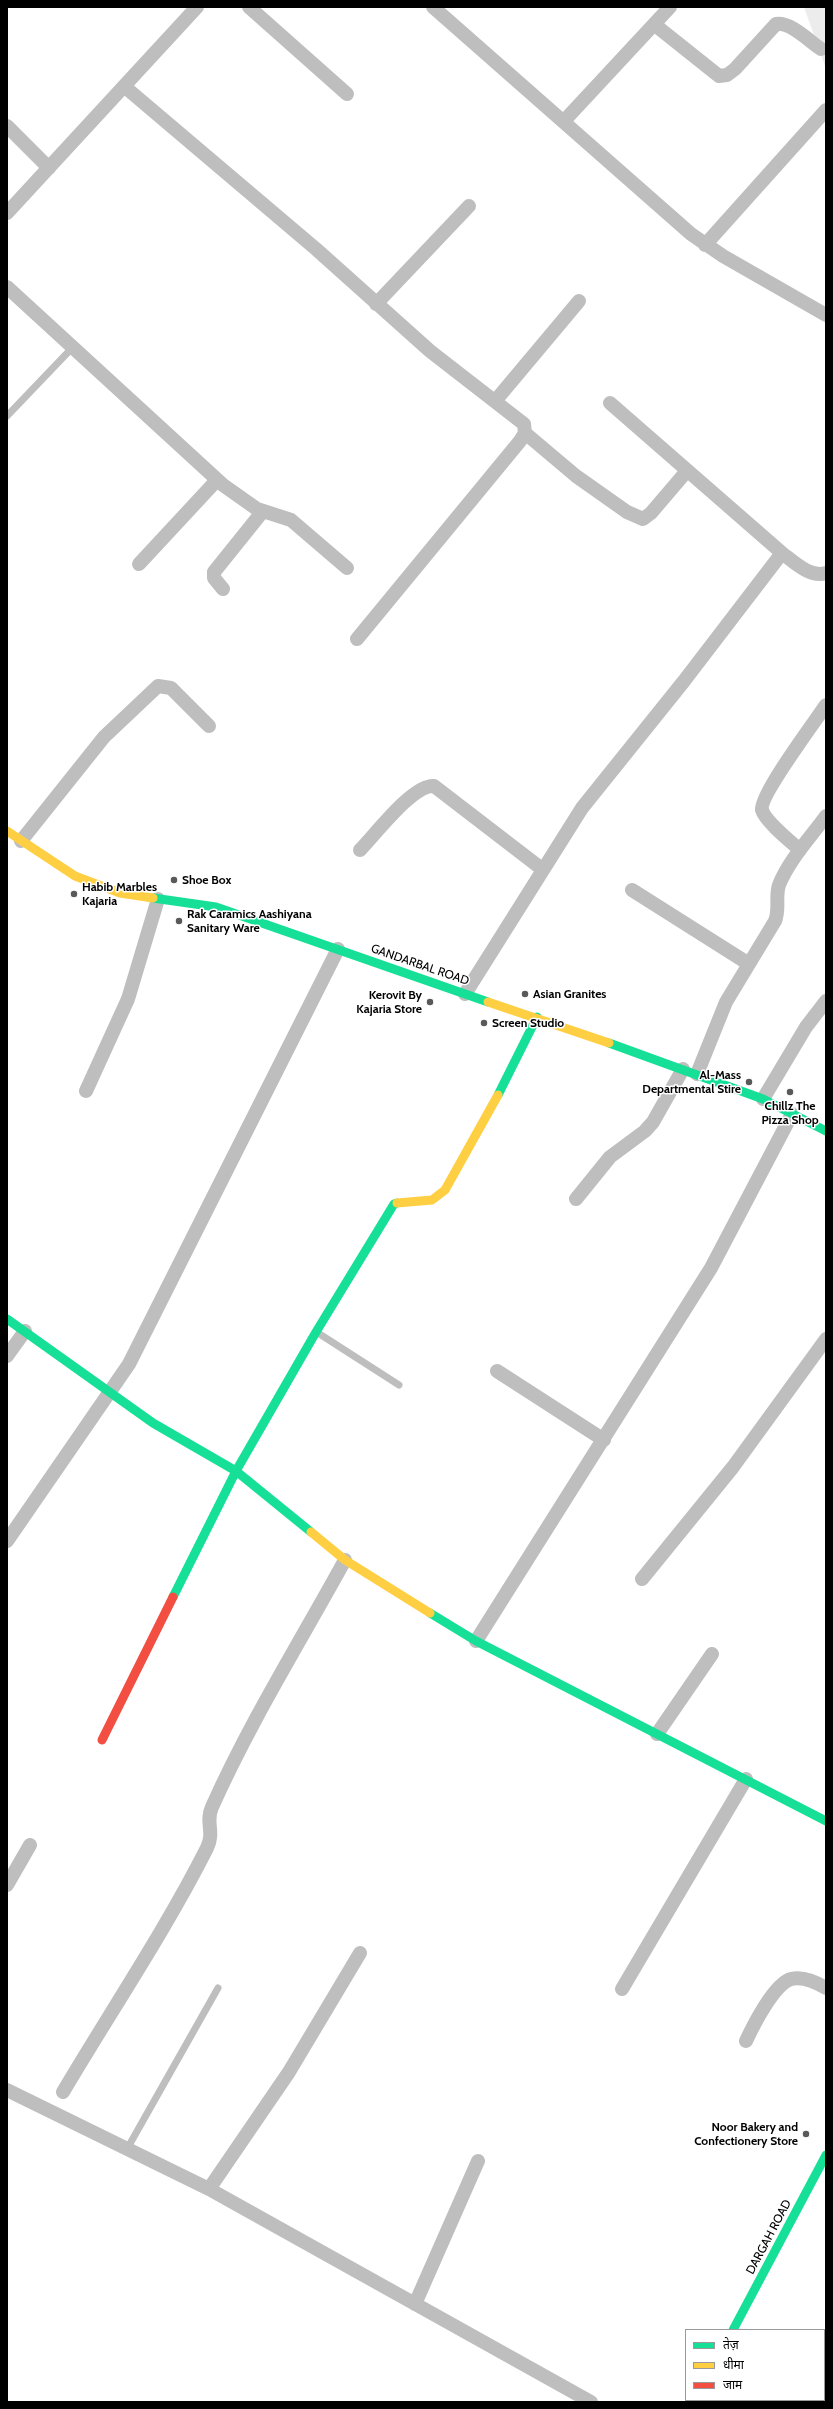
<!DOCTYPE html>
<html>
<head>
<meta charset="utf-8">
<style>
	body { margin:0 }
	#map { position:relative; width:833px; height:2409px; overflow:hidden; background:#fff; font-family:Cabin,"Noto Sans Devanagari",sans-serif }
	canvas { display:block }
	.frame { position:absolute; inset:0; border:8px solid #000; pointer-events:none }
	.legend { position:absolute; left:685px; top:2329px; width:140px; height:72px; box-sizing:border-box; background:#fff; border:1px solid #999; margin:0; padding:5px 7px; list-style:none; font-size:12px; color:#000 }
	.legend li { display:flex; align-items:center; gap:8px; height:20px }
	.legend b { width:20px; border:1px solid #999 }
</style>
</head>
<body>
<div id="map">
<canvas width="833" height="2409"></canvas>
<div class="frame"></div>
<ul class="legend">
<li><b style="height:5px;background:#16e098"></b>तेज़</li>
<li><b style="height:5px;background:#ffcf43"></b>धीमा</li>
<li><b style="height:5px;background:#f24e42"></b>जाम</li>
</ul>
</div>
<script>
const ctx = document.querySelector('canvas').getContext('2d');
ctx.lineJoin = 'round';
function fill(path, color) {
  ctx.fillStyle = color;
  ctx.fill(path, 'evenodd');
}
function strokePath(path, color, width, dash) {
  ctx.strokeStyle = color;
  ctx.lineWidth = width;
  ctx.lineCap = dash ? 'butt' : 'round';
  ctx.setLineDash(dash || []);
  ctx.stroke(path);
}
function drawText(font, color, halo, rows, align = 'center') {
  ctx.font = font + ' Cabin,sans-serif';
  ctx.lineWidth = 3;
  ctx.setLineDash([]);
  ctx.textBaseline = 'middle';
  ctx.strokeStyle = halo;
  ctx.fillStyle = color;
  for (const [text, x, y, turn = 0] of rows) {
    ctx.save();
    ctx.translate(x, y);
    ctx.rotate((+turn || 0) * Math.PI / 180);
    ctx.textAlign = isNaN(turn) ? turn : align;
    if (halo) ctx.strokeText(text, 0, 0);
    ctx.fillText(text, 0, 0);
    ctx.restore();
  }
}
const green = new Path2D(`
	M 804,7 L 826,7 L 826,69 Z`);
const lane = new Path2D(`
	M 7,416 L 73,347
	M 318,1333 L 399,1385
	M 127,2149 L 218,1988`);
const street = new Path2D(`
	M 249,7 L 347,94
	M 433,7 L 691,234 L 723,256 L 826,315
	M 655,25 L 719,76 L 727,75 L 735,69 L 776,24 C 791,22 809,41 821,49
	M 125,87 L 316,249 L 430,351 L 524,424 L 525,433 L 520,441 L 357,639
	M 564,121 L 670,7
	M 7,126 L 49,168
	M 7,213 L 197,7
	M 705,245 L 826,110
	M 7,287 L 223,485 L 257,509 L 291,520 L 347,568
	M 376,304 L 469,206
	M 496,400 L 579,301
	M 610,403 L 782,553 C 794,562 810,578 826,573
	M 525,433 L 576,476 L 627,512 L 643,519 L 651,513 L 686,472
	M 139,564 L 217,480
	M 223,589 L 214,578 L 214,572 L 263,511
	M 21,841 L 104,737 L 158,686 L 171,688 L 209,726
	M 360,850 C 375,835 413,784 434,786 L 542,869
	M 800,850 C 791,842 765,821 762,810 C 759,796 816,720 826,705
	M 632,890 L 749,964
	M 465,994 L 582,808 L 684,681 L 782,553
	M 697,1074 L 726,1002 L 775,921 C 780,909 775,897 779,885 C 789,860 810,838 826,816
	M 86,1091 L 128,999 L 158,899
	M 763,1099 L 806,1027 L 826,1001
	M 576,1199 L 610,1157 L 645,1131 L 653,1122 L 683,1069
	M 7,1356 L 25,1331
	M 497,1371 L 604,1440
	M 7,1541 L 129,1364 L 338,949
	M 642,1579 L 733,1467 L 826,1339
	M 476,1641 L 711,1268 L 792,1114
	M 657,1734 L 712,1654
	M 7,1885 L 30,1845
	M 622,1989 L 746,1779
	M 746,2041 C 753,2026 774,1984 791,1979 C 803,1976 816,1982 826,1988
	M 7,2090 L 209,2189 L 591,2402
	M 63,2092 C 111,2011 165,1931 207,1848 C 215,1832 205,1822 212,1807 C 250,1722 300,1642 345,1560
	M 209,2189 L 289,2072 L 360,1953
	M 415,2304 L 478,2161`);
const fast = new Path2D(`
	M 153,898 L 216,907 L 488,1002
	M 609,1043 L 763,1099 L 826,1131
	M 498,1095 L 537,1017
	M 7,1319 L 153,1423 L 236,1471 L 311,1532
	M 173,1597 L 236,1471 L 316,1332 L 394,1204 L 397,1203
	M 430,1613 L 476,1641 L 826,1821
	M 733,2330 L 826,2155
	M 694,2402 L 695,2400`);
const slow = new Path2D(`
	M 7,831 L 75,876 L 120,893 L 153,898
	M 488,1002 L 609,1043
	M 397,1203 L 432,1200 L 445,1190 L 498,1095
	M 311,1532 L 345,1560 L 430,1613`);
const jam = new Path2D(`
	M 102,1740 L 173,1597`);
const markers = [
	[174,880,4,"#595959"],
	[74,894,4,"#595959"],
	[179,921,4,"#595959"],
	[525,994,4,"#595959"],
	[430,1002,4,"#595959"],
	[484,1023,4,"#595959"],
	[749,1082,4,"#595959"],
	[790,1092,4,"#595959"],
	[806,2134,4,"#595959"]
];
const poiNames = [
	["Shoe Box",182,880],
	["Habib Marbles",82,887],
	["Kajaria",82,901],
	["Rak Caramics Aashiyana",187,914],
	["Sanitary Ware",187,928],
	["Asian Granites",533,994],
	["Kerovit By",422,995,"right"],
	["Kajaria Store",422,1009,"right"],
	["Screen Studio",492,1023],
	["Al-Mass",741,1075,"right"],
	["Departmental Stire",741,1089,"right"],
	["Chillz The",790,1106,"center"],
	["Pizza Shop",790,1120,"center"],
	["Noor Bakery and",798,2127,"right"],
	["Confectionery Store",798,2141,"right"]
];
const streetNames = [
	["GANDARBAL ROAD",420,965,19],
	["DARGAH ROAD",769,2237,-62]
];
fill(green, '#ececec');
strokePath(lane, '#bebebe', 7);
strokePath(street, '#bebebe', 14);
strokePath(fast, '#16e098', 9);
strokePath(slow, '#ffcf43', 9);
strokePath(jam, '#f24e42', 9);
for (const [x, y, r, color] of markers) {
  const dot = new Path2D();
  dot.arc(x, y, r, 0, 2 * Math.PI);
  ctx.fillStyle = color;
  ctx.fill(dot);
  strokePath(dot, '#fff', 1.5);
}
drawText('bold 12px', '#000', '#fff', poiNames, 'left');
drawText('12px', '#000', '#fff', streetNames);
</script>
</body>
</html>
